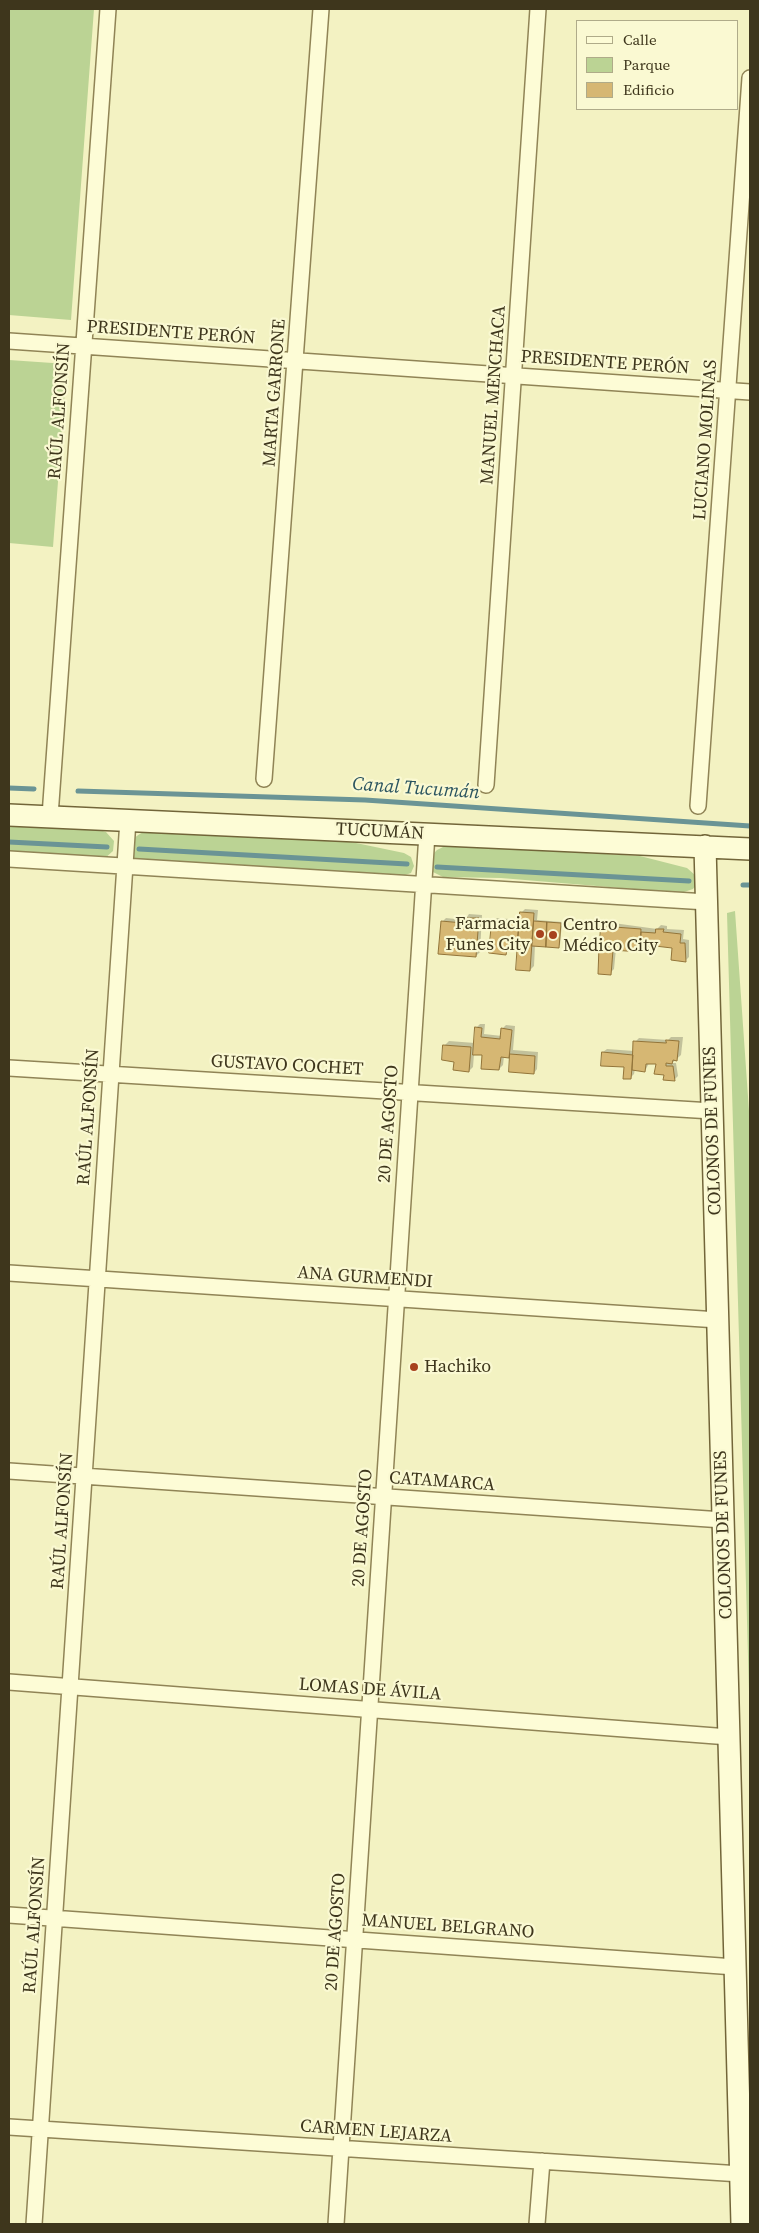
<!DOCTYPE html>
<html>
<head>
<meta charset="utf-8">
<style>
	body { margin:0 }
	#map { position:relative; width:759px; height:2233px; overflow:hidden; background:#f3f2c2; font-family:"Source Serif 4",serif }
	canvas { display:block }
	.frame { position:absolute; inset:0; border:10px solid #3e361c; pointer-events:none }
	.legend { position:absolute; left:576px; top:20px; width:162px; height:90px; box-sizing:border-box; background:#faf9d2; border:1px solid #afab89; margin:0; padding:6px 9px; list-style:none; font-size:15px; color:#3e361c }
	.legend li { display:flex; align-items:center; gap:10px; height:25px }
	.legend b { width:25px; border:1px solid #afab89 }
</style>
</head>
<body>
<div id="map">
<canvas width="759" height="2233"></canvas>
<div class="frame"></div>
<ul class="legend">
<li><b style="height:6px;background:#fdfcd6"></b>Calle</li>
<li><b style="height:14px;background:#bbd394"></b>Parque</li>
<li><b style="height:14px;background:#d6b773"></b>Edificio</li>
</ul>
</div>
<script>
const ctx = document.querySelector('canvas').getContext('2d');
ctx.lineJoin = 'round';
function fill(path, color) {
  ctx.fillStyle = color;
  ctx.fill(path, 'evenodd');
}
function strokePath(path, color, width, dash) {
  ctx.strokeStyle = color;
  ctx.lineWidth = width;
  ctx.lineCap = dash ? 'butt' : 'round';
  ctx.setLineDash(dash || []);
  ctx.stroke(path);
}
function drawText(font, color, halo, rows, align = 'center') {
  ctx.font = font + ' "Source Serif 4",serif';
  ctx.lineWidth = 4.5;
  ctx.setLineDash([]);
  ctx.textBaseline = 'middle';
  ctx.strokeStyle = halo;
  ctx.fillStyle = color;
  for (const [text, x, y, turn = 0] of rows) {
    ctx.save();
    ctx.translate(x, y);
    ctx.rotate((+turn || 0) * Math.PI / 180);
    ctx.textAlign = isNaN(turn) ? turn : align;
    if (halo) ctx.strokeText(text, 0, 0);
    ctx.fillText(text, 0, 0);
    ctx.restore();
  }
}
const green = new Path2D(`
	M 9,9 L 94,9 L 71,320 L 9,315 Z
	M 9,360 L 67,364 L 53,547 L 9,543 Z
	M 9,825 L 90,827 L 106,832 L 114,841 L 113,851 L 104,859 L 9,855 Z
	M 150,829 L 332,838 L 404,853 L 411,857 L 414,866 L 411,873 L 405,875 L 133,859 C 124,843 135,835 150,829 Z
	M 447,845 L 640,856 L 687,868 L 695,875 L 697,884 L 693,889 L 681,893 L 501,878 L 443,877 L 433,872 L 431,856 L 437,850 Z
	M 735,911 L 749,1111 L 750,1727 L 727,913 Z`);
const shadow = new Path2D(`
	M 525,909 L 538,910 L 537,920 L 562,922 L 560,945 L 535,945 L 534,966 L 530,970 L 519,945 L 511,944 L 506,953 L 493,922 L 497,918 L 521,920 L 521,913 Z
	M 469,914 L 482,915 L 480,952 L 476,956 L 442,922 L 446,918 L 465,920 Z
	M 606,922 L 657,929 L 661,925 L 667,926 L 667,929 L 684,930 L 683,939 L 689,940 L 689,957 L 685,961 L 673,947 L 657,945 L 653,950 L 616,949 L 614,969 L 610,973 L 601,948 L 605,944 L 612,945 L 602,926 Z
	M 480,1024 L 485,1024 L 484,1034 L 502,1036 L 502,1029 L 506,1025 L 515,1026 L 513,1050 L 538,1052 L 537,1069 L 534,1073 L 511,1057 L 504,1056 L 503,1065 L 499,1069 L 484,1054 L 474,1054 L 473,1067 L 469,1071 L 455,1061 L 445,1045 L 449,1041 L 475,1043 L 476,1028 Z
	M 671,1037 L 683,1037 L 681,1055 L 672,1063 L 676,1063 L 678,1076 L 674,1080 L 665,1074 L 658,1063 L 649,1063 L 645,1071 L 635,1069 L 634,1074 L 630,1078 L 626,1066 L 603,1052 L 607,1049 L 634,1051 L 635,1042 L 639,1038 L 668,1040 Z`);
const stream = new Path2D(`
	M 9,788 L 34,789
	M 78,791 L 365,800 L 750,826
	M 9,842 L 107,847
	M 139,849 L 407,864
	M 437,867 L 689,881
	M 743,885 L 750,885`);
const building = new Path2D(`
	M 520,912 L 534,913 L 530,971 L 516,970 Z
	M 463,918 L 479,918 L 476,957 L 438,954 L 441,921 L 463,923 Z
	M 492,921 L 519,924 L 517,946 L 508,945 L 506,955 L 489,953 Z
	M 534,921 L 547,922 L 546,947 L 532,946 Z
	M 547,922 L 561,923 L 559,948 L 546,947 Z
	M 601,926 L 641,929 L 640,952 L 613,950 L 611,975 L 598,974 L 599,947 L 606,948 L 606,943 L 600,942 Z
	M 656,929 L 664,929 L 663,932 L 681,934 L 680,943 L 685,943 L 686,962 L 671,960 L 672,948 L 655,946 L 653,951 L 640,950 L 641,932 L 655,933 Z
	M 475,1027 L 482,1028 L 481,1037 L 500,1039 L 501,1028 L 512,1030 L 509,1058 L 501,1057 L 499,1070 L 481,1069 L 482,1055 L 473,1055 Z
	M 666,1040 L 679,1041 L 677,1061 L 673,1060 L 672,1064 L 666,1063 L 666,1066 L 673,1066 L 675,1081 L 663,1080 L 664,1075 L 654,1074 L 656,1064 L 646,1064 L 645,1072 L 632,1070 L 633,1041 L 666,1043 Z
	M 443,1045 L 471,1047 L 469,1072 L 453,1070 L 454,1062 L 442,1060 Z
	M 602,1052 L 633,1055 L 631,1079 L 623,1079 L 624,1067 L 601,1066 Z
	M 510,1054 L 535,1056 L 534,1074 L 509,1072 Z`);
const street = new Path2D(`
	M 9,341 L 750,392
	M 264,779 L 321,9
	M 486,785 L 538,9
	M 698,806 L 750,78
	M 50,816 L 108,9
	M 9,859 L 707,902
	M 9,1068 L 712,1111
	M 9,1273 L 718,1320
	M 9,1471 L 723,1520
	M 9,1682 L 729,1737
	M 9,1915 L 735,1967
	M 9,2127 L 741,2174
	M 34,2224 L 128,820
	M 336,2224 L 427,834
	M 537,2224 L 542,2161`);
const secondary = new Path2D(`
	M 9,815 L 750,849
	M 705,846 L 742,2224`);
const markers = [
	[540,934,5,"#a7421e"],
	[553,935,5,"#a7421e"],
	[414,1367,5,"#a7421e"]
];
const streetNames = [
	["PRESIDENTE PERÓN",171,333,4],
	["PRESIDENTE PERÓN",605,363,4],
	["MARTA GARRONE",275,393,-86],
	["MANUEL MENCHACA",494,395,-86],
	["RAÚL ALFONSÍN",60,411,-86],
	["LUCIANO MOLINAS",706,440,-86],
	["TUCUMÁN",380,832,3],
	["GUSTAVO COCHET",287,1066,3],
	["RAÚL ALFONSÍN",89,1117,-86],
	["20 DE AGOSTO",389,1124,-86],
	["COLONOS DE FUNES",713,1131,-92],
	["ANA GURMENDI",365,1278,4],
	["CATAMARCA",442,1482,4],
	["RAÚL ALFONSÍN",63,1521,-86],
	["20 DE AGOSTO",363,1528,-86],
	["COLONOS DE FUNES",724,1535,-92],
	["LOMAS DE ÁVILA",370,1690,4],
	["RAÚL ALFONSÍN",35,1925,-86],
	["MANUEL BELGRANO",448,1927,4],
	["20 DE AGOSTO",336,1932,-86],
	["CARMEN LEJARZA",376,2132,4]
];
const poiNames = [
	["Farmacia",530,924,"right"],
	["Funes City",530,945,"right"],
	["Centro",563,925],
	["Médico City",563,946],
	["Hachiko",424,1367]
];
const waterNames = [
	["Canal Tucumán",416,789,4]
];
fill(green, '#bbd394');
fill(shadow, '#0003');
strokePath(stream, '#6a9495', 5);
fill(building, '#d6b773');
strokePath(building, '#927439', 1);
strokePath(street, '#908456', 18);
strokePath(secondary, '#726539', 24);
strokePath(street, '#fdfcd6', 15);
strokePath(secondary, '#fdfcd6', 21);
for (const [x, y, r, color] of markers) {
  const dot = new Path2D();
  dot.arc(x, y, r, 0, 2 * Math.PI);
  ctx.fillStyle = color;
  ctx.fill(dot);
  strokePath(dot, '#faf9d2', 2);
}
drawText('18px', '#3e361c', '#faf9d2', streetNames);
drawText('18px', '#3e361c', '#faf9d2', poiNames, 'left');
drawText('italic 19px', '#2a545f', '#faf9d2', waterNames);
</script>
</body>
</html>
